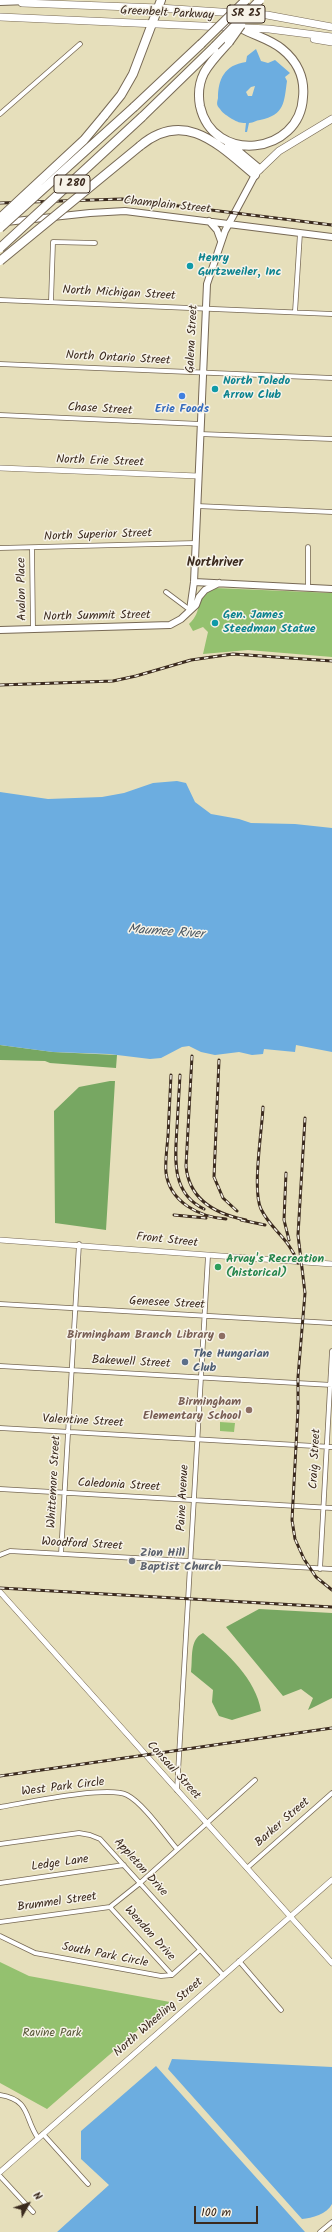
<!DOCTYPE html>
<html>
<head>
<meta charset="utf-8">
<style>
	body { margin:0 }
	#map { position:relative; width:332px; height:2232px; overflow:hidden; background:#e6dfbb; font-family:Kalam,sans-serif }
	canvas { display:block }
	.north { position:absolute; left:8px; top:2184px; width:40px; height:40px; -webkit-text-stroke:3px #f7f3e8; paint-order:stroke; rotate:50deg; font-size:11px; font-weight:700; line-height:16px; text-align:center; color:#3b2a1e }
	.north::after { content:''; display:block; margin:auto; width:14px; height:18px; background:#3b2a1e; clip-path:polygon(50% 0,100% 100%,50% 72%,0 100%) }
	.scale { position:absolute; left:194px; top:2206px; width:64px; height:18px; box-sizing:border-box; border:2px solid #3b2a1e; border-top:0; padding-left:5px; font-size:12px; line-height:14px; white-space:nowrap; color:#3b2a1e; -webkit-text-stroke:3px #f7f3e8; paint-order:stroke }
</style>
</head>
<body>
<div id="map">
<canvas width="332" height="2232"></canvas>
<div class="north">N</div>
<div class="scale">100 m</div>
</div>
<script>
const ctx = document.querySelector('canvas').getContext('2d');
ctx.lineJoin = 'round';
function fill(path, color) {
  ctx.fillStyle = color;
  ctx.fill(path, 'evenodd');
}
function strokePath(path, color, width, dash) {
  ctx.strokeStyle = color;
  ctx.lineWidth = width;
  ctx.lineCap = dash ? 'butt' : 'round';
  ctx.setLineDash(dash || []);
  ctx.stroke(path);
}
function drawText(font, color, halo, rows, align = 'center') {
  ctx.font = font + ' Kalam,sans-serif';
  ctx.lineWidth = 3;
  ctx.setLineDash([]);
  ctx.textBaseline = 'middle';
  ctx.strokeStyle = halo;
  ctx.fillStyle = color;
  for (const [text, x, y, turn = 0] of rows) {
    ctx.save();
    ctx.translate(x, y);
    ctx.rotate((+turn || 0) * Math.PI / 180);
    ctx.textAlign = isNaN(turn) ? turn : align;
    if (halo) ctx.strokeText(text, 0, 0);
    ctx.fillText(text, 0, 0);
    ctx.restore();
  }
}
const green = new Path2D(`
	M 215,588 L 332,593 L 332,657 L 248,650 L 203,654 L 208,632 L 203,627 L 193,631 L 189,624 C 204,611 193,597 215,588 Z
	M 220,1422 L 235,1423 L 234,1432 L 220,1431 Z
	M 0,1962 L 29,1976 L 170,2002 L 47,2109 L 0,2083 Z`);
const forest = new Path2D(`
	M 0,1045 L 53,1052 L 117,1055 L 116,1068 L 50,1063 L 45,1061 L 0,1060 Z
	M 110,1081 L 115,1081 L 106,1230 L 55,1223 L 54,1111 L 79,1087 Z
	M 259,1609 L 332,1613 L 332,1698 L 308,1710 L 313,1698 L 301,1689 L 283,1696 L 226,1627 Z
	M 203,1633 C 227,1653 256,1679 261,1711 L 232,1720 L 219,1716 L 212,1702 L 213,1690 L 191,1672 C 193,1658 189,1640 203,1633 Z`);
const water = new Path2D(`
	M 256,49 L 261,61 L 268,63 L 275,60 L 290,73 L 285,77 L 287,81 C 284,102 285,115 260,120 C 256,120 254,123 249,123 L 247,132 L 245,132 L 246,123 C 239,123 238,122 232,119 C 228,116 223,114 220,109 C 216,105 217,103 218,98 C 218,80 224,65 246,62 L 247,56 ZM 251,87 L 255,86 L 252,96 L 248,96 L 246,92 Z
	M 177,781 L 186,783 L 195,802 L 211,814 L 239,819 L 251,823 L 295,824 L 332,828 L 332,1052 L 296,1045 L 295,1052 L 264,1049 L 263,1054 L 252,1055 L 239,1052 L 215,1055 L 201,1052 L 189,1046 L 182,1047 L 161,1058 L 150,1059 L 109,1054 L 53,1052 L 0,1045 L 0,792 L 48,799 L 102,797 L 124,793 L 153,783 Z
	M 172,2059 L 332,2067 L 332,2204 C 327,2214 312,2218 302,2219 L 168,2069 Z
	M 156,2066 L 305,2232 L 57,2232 L 109,2185 L 81,2159 L 81,2131 Z`);
const minor = new Path2D(`
	M 0,114 L 80,44
	M 0,300 L 332,314
	M 51,301 L 53,242 L 95,243
	M 295,312 L 300,233
	M 0,364 L 332,378
	M 0,415 L 200,424
	M 200,434 L 332,439
	M 197,506 L 332,512
	M 0,548 L 196,543
	M 32,548 L 33,629
	M 308,587 L 308,547
	M 166,592 L 190,610
	M 0,1304 L 332,1323
	M 0,1366 L 332,1385
	M 0,1428 L 332,1447
	M 0,1489 L 332,1508
	M 61,1554 L 79,1244
	M 0,1555 L 10,1551 L 332,1569
	M 320,1569 L 332,1351
	M 177,1790 L 208,1256
	M 0,1807 C 25,1803 108,1785 127,1795 C 143,1803 165,1835 177,1849
	M 0,1844 L 79,1833 L 90,1835 L 100,1839 L 223,1975
	M 247,1868 L 332,1793
	M 0,1883 L 124,1865
	M 110,1907 L 172,1975
	M 0,1922 L 110,1907 L 140,1883 L 255,1780
	M 0,1936 L 35,1953 L 161,1976 L 172,1975 L 200,1950
	M 239,1961 L 281,2010
	M 0,2095 C 31,2100 24,2118 38,2138
	M 43,2134 L 88,2184
	M 0,2176 L 33,2212
	M 320,2232 L 332,2222`);
const tertiary = new Path2D(`
	M 0,468 L 198,476
	M 0,1240 L 332,1264
	M 0,1592 L 332,1963
	M 0,2172 L 332,1880`);
const secondary = new Path2D(`
	M 209,221 L 217,230 L 221,241
	M 6,222 L 90,213 L 125,211 L 332,237
	M 194,582 L 332,589
	M 190,610 L 194,582 L 207,284 L 225,231 L 255,175
	M 0,630 L 170,625 L 181,619 L 196,605 L 199,597 L 205,590 L 219,583`);
const primary = new Path2D(`
	M 22,3 L 159,8 L 267,15 L 332,27
	M 0,17 L 269,29 L 332,37
	M 314,39 L 332,42
	M 256,173 L 279,151 L 332,119`);
const motorway = new Path2D(`
	M 0,1 L 28,0
	M 229,42 C 220,52 210,62 204,73 C 199,83 198,95 200,106 C 213,165 300,155 303,97 C 305,78 297,61 282,49 C 270,39 255,36 241,28
	M 134,107 L 201,44
	M 104,116 L 121,95 L 133,74 L 161,0
	M 142,117 L 215,46
	M 229,144 L 259,169
	M 140,146 C 185,108 220,146 255,175`);
const rail = new Path2D(`
	M 0,203 L 122,199 L 332,225
	M 0,685 L 113,681 L 136,676 L 191,660 L 233,654 L 332,661
	M 192,1056 L 186,1166 C 189,1200 215,1214 246,1220
	M 219,1060 L 214,1177 L 223,1198 L 237,1211
	M 171,1075 C 170,1095 169,1116 168,1136 C 167,1148 165,1161 166,1173 C 170,1202 199,1217 226,1219
	M 180,1075 C 179,1092 178,1110 177,1127 C 175,1159 171,1193 204,1209
	M 263,1107 C 262,1131 252,1190 261,1209 C 271,1230 289,1238 298,1263
	M 305,1118 L 298,1235 L 305,1293 L 298,1377 L 298,1409 L 292,1520 L 295,1539 L 304,1559 L 316,1577 L 332,1590
	M 286,1173 L 284,1220 L 289,1240
	M 174,1215 L 206,1218
	M 241,1220 L 265,1225
	M 0,1588 L 332,1607
	M 0,1776 L 332,1728`);
const motorwayBridge = new Path2D(`
	M 229,42 L 241,25
	M 201,44 L 246,0
	M 215,46 L 260,0
	M 0,218 L 84,140 L 104,116
	M 0,228 L 134,107
	M 0,248 L 142,117
	M 0,261 L 140,146`);
const markers = [
	[190,266,4,"#0f9aa8"],
	[215,389,4,"#0f9aa8"],
	[182,396,4,"#3f7fe0"],
	[215,623,4,"#0f9aa8"],
	[218,1267,4,"#2e9e5b"],
	[222,1336,4,"#8d6e63"],
	[185,1362,4,"#5c6f8a"],
	[249,1410,4,"#8d6e63"],
	[132,1561,4,"#6b7280"]
];
const shields = [
	[246,14,38],
	[72,184,36]
];
const shieldNames = [
	["SR 25",246,14],
	["I 280",72,184]
];
const streetNames = [
	["Greenbelt Parkway",167,14,3],
	["Champlain Street",167,206,6],
	["North Michigan Street",119,294,3],
	["Galena Street",193,339,-87],
	["North Ontario Street",118,359,3],
	["Chase Street",100,410,3],
	["North Erie Street",100,462,2],
	["North Superior Street",98,536,-2],
	["Avalon Place",23,589,-91],
	["North Summit Street",97,617,-1],
	["Front Street",167,1241,6],
	["Genesee Street",167,1304,3],
	["Bakewell Street",131,1363,3],
	["Valentine Street",83,1422,3],
	["Craig Street",316,1459,-87],
	["Whittemore Street",55,1482,-87],
	["Caledonia Street",119,1486,3],
	["Paine Avenue",184,1498,-87],
	["Woodford Street",82,1545,3],
	["Consaul Street",173,1771,48],
	["West Park Circle",63,1788,-7],
	["Barker Street",283,1823,-41],
	["Ledge Lane",60,1864,-8],
	["Appleton Drive",140,1868,48],
	["Brummel Street",57,1903,-8],
	["Wendon Drive",149,1934,48],
	["South Park Circle",105,1956,11],
	["North Wheeling Street",159,2018,-41]
];
const cultureNames = [
	["Henry",198,259],
	["Gurtzweiler, Inc",198,273],
	["North Toledo",223,382],
	["Arrow Club",223,396],
	["Gen. James",223,616],
	["Steedman Statue",223,630]
];
const shopNames = [
	["Erie Foods",182,410]
];
const leisureNames = [
	["Arvay's Recreation",226,1260],
	["(historical)",226,1274]
];
const educationNames = [
	["Birmingham Branch Library",214,1336],
	["Birmingham",241,1403],
	["Elementary School",241,1417]
];
const serviceNames = [
	["The Hungarian",193,1355],
	["Club",193,1369]
];
const worshipNames = [
	["Zion Hill",140,1554],
	["Baptist Church",140,1568]
];
const parkNames = [
	["Ravine Park",52,2034]
];
const neighbourhoodNames = [
	["Northriver",215,564]
];
const waterNames = [
	["Maumee River",166,933,4]
];
fill(green, '#94c16f');
fill(forest, '#77a762');
fill(water, '#6cade0');
strokePath(minor, '#776955', 5.5);
strokePath(tertiary, '#776955', 6);
strokePath(secondary, '#776955', 8);
strokePath(primary, '#776955', 8);
strokePath(motorway, '#776955', 10);
strokePath(minor, '#fff', 4);
strokePath(tertiary, '#fff', 5);
strokePath(secondary, '#fff', 6);
strokePath(primary, '#fff', 7);
strokePath(motorway, '#fff', 8);
strokePath(rail, '#3b2a1e', 3);
strokePath(rail, '#f7f3e8', 1.5, [4.5]);
strokePath(motorwayBridge, '#776955', 10, []);
strokePath(motorwayBridge, '#fff', 8);
for (const [x, y, r, color] of markers) {
  const dot = new Path2D();
  dot.arc(x, y, r, 0, 2 * Math.PI);
  ctx.fillStyle = color;
  ctx.fill(dot);
  strokePath(dot, '#f7f3e8', 1.5);
}
for (const [x, y, w] of shields) {
  const box = new Path2D();
  box.roundRect(x - w / 2, y - 9, w, 18, 3);
  ctx.fillStyle = '#f7f3e8';
  ctx.fill(box);
  strokePath(box, '#3b2a1e', 1);
}
drawText('bold 11px', '#3b2a1e', null, shieldNames);
drawText('12px', '#3b2a1e', '#f7f3e8', streetNames);
drawText('bold 12px', '#0d838f', '#f7f3e8', cultureNames, 'left');
drawText('bold 12px', '#366cbe', '#f7f3e8', shopNames);
drawText('bold 12px', '#27864d', '#f7f3e8', leisureNames, 'left');
drawText('bold 12px', '#785e54', '#f7f3e8', educationNames, 'right');
drawText('bold 12px', '#4e5e75', '#f7f3e8', serviceNames, 'left');
drawText('bold 12px', '#5b616d', '#f7f3e8', worshipNames, 'left');
drawText('12px', '#565736', '#f7f3e8', parkNames);
drawText('bold 13px', '#3b2a1e', '#f7f3e8', neighbourhoodNames);
drawText('italic 13px', '#4c5862', '#f7f3e8', waterNames);
</script>
</body>
</html>
